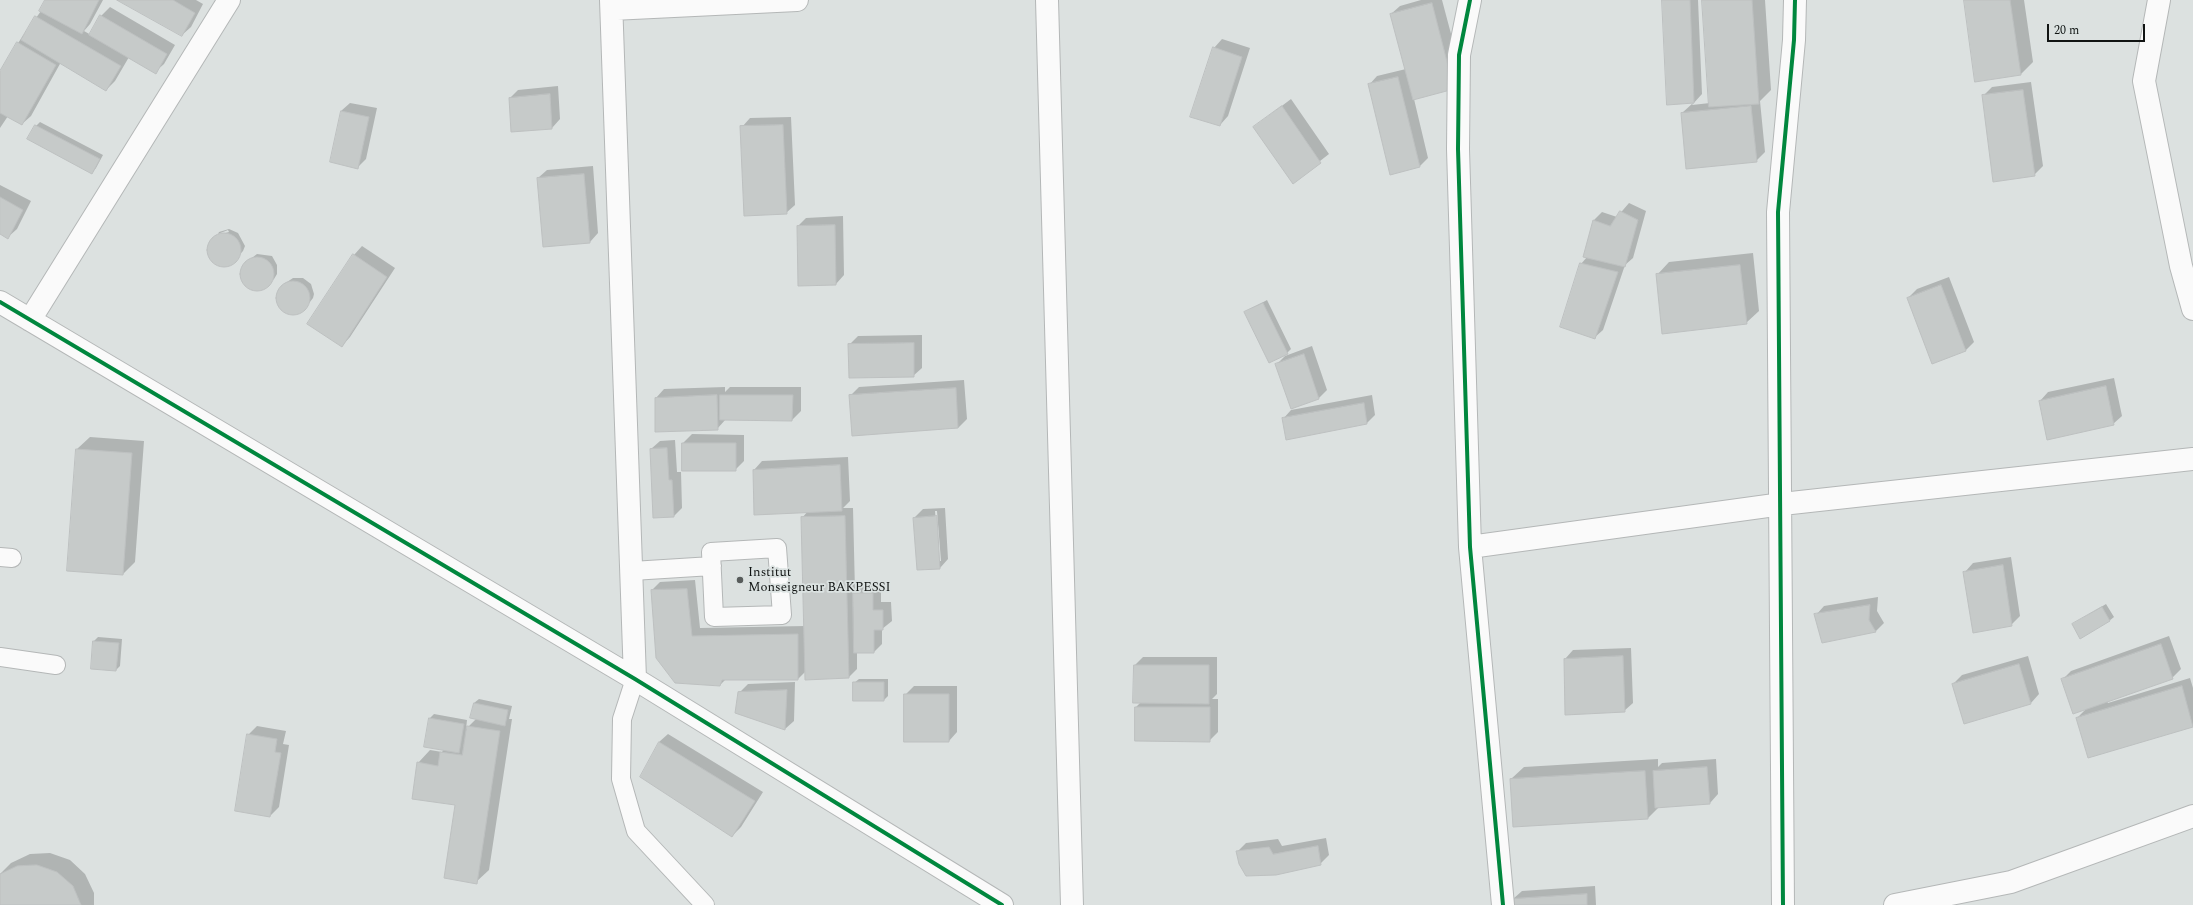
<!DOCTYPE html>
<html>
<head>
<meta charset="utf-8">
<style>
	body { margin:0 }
	#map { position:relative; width:2193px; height:905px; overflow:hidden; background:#dce1e0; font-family:Spectral,serif }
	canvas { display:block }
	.scale { position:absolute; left:2047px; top:24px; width:98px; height:18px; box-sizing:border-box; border:2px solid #111413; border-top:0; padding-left:5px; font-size:12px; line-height:14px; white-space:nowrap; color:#111413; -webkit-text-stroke:3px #dbe2e1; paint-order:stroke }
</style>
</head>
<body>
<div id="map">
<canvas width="2193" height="905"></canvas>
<div class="scale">20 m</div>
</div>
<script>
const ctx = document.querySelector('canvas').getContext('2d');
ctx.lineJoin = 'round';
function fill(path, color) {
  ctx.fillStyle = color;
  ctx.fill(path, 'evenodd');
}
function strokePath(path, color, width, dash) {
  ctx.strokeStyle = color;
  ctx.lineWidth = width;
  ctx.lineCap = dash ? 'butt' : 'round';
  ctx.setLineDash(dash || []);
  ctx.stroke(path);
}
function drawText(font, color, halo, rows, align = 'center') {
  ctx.font = font + ' Spectral,serif';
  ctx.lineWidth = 3.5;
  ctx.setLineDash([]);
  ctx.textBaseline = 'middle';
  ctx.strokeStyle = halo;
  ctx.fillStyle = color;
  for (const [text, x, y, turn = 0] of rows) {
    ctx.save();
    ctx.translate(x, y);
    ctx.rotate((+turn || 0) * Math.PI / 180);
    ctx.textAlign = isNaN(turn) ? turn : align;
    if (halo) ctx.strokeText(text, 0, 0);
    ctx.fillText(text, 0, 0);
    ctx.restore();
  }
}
const shadow = new Path2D(`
	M 46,0 L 103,0 L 90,24 L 84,31 L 91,35 L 101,16 L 110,7 L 175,45 L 164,64 L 155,72 L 129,57 L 115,81 L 106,90 L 61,62 L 31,116 L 22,124 L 8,116 L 0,128 L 0,74 L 18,43 L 41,11 Z
	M 119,0 L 196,0 L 203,4 L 191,27 L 182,35 Z
	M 1421,0 L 1442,0 L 1463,79 L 1414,99 L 1428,158 L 1420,166 L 1369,85 L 1377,76 L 1406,69 L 1391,14 L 1400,6 Z
	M 1663,0 L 1698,0 L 1702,94 L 1692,105 L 1710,103 L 1703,0 L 1765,0 L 1771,90 L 1760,101 L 1765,152 L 1756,161 L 1682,113 L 1693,103 Z
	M 1965,0 L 2024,0 L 2033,62 L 2021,74 Z
	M 1222,39 L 1250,48 L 1228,116 L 1220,125 L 1214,48 Z
	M 2031,82 L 2043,166 L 2034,175 L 1983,96 L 1992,87 Z
	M 558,86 L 560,119 L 552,128 L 510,98 L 518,90 Z
	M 1291,99 L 1329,154 L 1293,182 L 1254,127 Z
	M 350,103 L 377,108 L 366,159 L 358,167 L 341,111 Z
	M 791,117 L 795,205 L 786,213 L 742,127 L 750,118 Z
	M 40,122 L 103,155 L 96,168 L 92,173 L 36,126 Z
	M 593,166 L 598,233 L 590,242 L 538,178 L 547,170 Z
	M 0,185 L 31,201 L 17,229 L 8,237 L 0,233 Z
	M 1629,203 L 1646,211 L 1633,258 L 1625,265 L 1603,330 L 1594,338 L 1581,264 L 1587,257 L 1594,220 L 1602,212 L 1617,217 Z
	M 843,216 L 844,275 L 836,284 L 798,226 L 806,218 Z
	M 229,229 L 238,233 L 245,246 L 243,251 L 232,263 L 221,265 L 217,264 L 209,256 L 209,246 L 215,236 L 229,232 L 228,230 L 218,234 L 219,232 Z
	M 362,246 L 395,268 L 350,337 L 342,346 L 354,255 Z
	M 1753,253 L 1759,311 L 1746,323 L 1657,275 L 1669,262 Z
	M 257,254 L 272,256 L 277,265 L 277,274 L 274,279 L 261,289 L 250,287 L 243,280 L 242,275 L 244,264 Z
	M 1949,277 L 1974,342 L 1965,351 L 1908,298 L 1917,289 Z
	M 293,278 L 303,278 L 311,284 L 314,294 L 313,298 L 306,307 L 296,313 L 286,312 L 279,304 L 278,293 L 284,284 Z
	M 1267,300 L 1291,349 L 1287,353 L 1245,312 Z
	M 922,335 L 922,368 L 913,376 L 849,345 L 858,336 Z
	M 1312,346 L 1327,390 L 1319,398 L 1277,364 L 1285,356 Z
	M 2114,378 L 2122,416 L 2113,424 L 2040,401 L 2048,392 Z
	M 964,380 L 967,419 L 958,428 L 853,435 L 850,396 L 859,387 Z
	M 725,387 L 725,392 L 730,387 L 801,387 L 801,411 L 792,420 L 726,419 L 717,429 L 656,431 L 656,398 L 664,389 Z
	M 1372,395 L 1375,415 L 1367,423 L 1283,419 L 1291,410 Z
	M 692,434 L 744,435 L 744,461 L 735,470 L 683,470 L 683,443 Z
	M 90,437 L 144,441 L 135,562 L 123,574 L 77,449 Z
	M 675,440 L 677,472 L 681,472 L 682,508 L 674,516 L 651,449 L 660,441 Z
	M 848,457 L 850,501 L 843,508 L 853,508 L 855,592 L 862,585 L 881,585 L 881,602 L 891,602 L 892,621 L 882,629 L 882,644 L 874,652 L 857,652 L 857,669 L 849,677 L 806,671 L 798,679 L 726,679 L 720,685 L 652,590 L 660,582 L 695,580 L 700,628 L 805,626 L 802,518 L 808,511 L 754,470 L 762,461 Z
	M 945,508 L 948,559 L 940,568 L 914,518 L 923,509 ZM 935,511 L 937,511 L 941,561 L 939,561 Z
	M 2011,557 L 2020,616 L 2011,625 L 1965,572 L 1973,563 Z
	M 1878,597 L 1877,611 L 1884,623 L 1876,631 L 1816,615 L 1824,606 Z
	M 2106,604 L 2114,617 L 2109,621 L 2073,624 Z
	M 2169,636 L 2181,669 L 2172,678 L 2107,701 L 2108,703 L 2190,678 L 2193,688 L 2193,726 L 2077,718 L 2086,709 L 2062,680 L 2071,671 Z
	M 98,637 L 122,639 L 120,666 L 116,670 L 94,641 Z
	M 1631,648 L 1633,703 L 1624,711 L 1565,659 L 1573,650 Z
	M 2028,656 L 2039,694 L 2031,703 L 1964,723 L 1953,684 L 1962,675 Z
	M 1143,657 L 1217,657 L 1217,694 L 1212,699 L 1218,699 L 1218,732 L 1209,741 L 1136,707 L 1141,702 L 1135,665 Z
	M 859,679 L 888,679 L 888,696 L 884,700 L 854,683 Z
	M 795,682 L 794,721 L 785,729 L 736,713 L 739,693 L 748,684 Z
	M 914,686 L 957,686 L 957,732 L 949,741 L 905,695 Z
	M 479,699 L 512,706 L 509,719 L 512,719 L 489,870 L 476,882 L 456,804 L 418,763 L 430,750 L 442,752 L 444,749 L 430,718 L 434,714 L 467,720 L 466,729 L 476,719 L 471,718 L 474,703 Z
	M 257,726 L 286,731 L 283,744 L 289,745 L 279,807 L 270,816 L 248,735 Z
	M 668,734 L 763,792 L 741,827 L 732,836 L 659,742 Z
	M 1658,759 L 1658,767 L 1662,763 L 1716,759 L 1718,794 L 1710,803 L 1659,807 L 1648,818 L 1511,779 L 1524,767 Z
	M 1326,838 L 1329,855 L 1320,864 L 1237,852 L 1246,843 L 1278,839 L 1282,846 Z
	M 50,853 L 70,860 L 85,874 L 94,893 L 94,905 L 0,905 L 0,874 L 11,863 L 30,854 Z
	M 1595,886 L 1596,905 L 1514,905 L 1513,899 L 1522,891 Z`);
const building = new Path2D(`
	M 45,0 L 99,0 L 82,34 L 39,11 Z
	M 117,0 L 173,0 L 195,13 L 182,36 Z
	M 1662,0 L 1690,0 L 1694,103 L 1667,105 Z
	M 1702,0 L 1752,0 L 1759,104 L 1709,107 Z
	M 1964,0 L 2010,0 L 2021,75 L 1975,82 Z
	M 1432,3 L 1454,89 L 1413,100 L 1390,14 Z
	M 100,15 L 167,54 L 156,74 L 89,35 Z
	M 35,16 L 121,66 L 106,91 L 21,40 Z
	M 17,42 L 56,65 L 22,125 L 0,113 L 0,71 Z
	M 1213,47 L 1242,57 L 1220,126 L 1190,117 Z
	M 1398,77 L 1420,167 L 1390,175 L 1368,84 Z
	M 2023,90 L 2035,176 L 1993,182 L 1982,95 Z
	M 550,94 L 552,129 L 511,132 L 509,98 Z
	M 1282,106 L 1321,163 L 1293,184 L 1253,127 Z
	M 1751,106 L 1757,162 L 1686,169 L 1681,113 Z
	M 341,111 L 369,117 L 358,169 L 330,162 Z
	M 35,125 L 100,159 L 92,174 L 27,139 Z
	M 783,125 L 787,214 L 744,216 L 740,126 Z
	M 584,174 L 590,243 L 543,247 L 537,178 Z
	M 0,197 L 23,210 L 8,239 L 0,234 Z
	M 1620,211 L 1638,220 L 1625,267 L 1583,257 L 1593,220 L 1610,226 Z
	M 835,225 L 836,285 L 798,286 L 797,226 Z
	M207 250a17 17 0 1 1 34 0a17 17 0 1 1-34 0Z
	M 353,254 L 387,277 L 342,347 L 307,324 Z
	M240 274a17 17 0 1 1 34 0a17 17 0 1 1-34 0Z
	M 1580,263 L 1618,272 L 1595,339 L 1560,327 Z
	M 1740,265 L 1747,324 L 1662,334 L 1656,274 Z
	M276 298a17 17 0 1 1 34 0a17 17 0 1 1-34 0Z
	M 1941,285 L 1966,351 L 1932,364 L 1907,298 Z
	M 1263,303 L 1288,354 L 1269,363 L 1244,312 Z
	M 914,343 L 914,377 L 849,378 L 848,344 Z
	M 1304,354 L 1319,399 L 1291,409 L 1275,364 Z
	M 2106,386 L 2114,425 L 2047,440 L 2039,401 Z
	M 956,388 L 958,428 L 852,436 L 849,395 Z
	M 717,395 L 718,430 L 655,432 L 655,398 Z
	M 720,395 L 793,395 L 792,421 L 720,420 Z
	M 1364,403 L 1367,424 L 1286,440 L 1282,418 Z
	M 682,443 L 736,443 L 736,471 L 682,471 Z
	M 667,448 L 669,480 L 672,480 L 674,517 L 653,518 L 650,449 Z
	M 76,449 L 132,453 L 123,575 L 67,571 Z
	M 840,465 L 842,511 L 754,515 L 753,470 Z
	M 845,516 L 849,678 L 805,680 L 801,517 Z
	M 937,516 L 940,569 L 917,570 L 913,518 Z
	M 2003,565 L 2012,626 L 1973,633 L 1963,572 Z
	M 687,589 L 692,636 L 798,634 L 798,680 L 722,680 L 720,686 L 675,683 L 656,658 L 651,590 Z
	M 853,593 L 873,593 L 873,610 L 883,610 L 883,630 L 874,630 L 874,653 L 854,653 Z
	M 1870,605 L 1869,620 L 1876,632 L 1822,643 L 1814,614 Z
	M 2102,607 L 2110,621 L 2080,639 L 2072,624 Z
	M 93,641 L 119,643 L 116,671 L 91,669 Z
	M 2161,644 L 2173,679 L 2073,714 L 2061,679 Z
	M 1623,656 L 1625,712 L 1565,715 L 1564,659 Z
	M 2019,664 L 2031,704 L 1964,724 L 1952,684 Z
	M 1134,665 L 1209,665 L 1209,704 L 1133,703 Z
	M 853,682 L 884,682 L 884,701 L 853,701 Z
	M 2182,686 L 2193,727 L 2088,758 L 2076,718 Z
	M 787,690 L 785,730 L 735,713 L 738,692 Z
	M 904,694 L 949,694 L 949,742 L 904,742 Z
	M 474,703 L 508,710 L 505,726 L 470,718 Z
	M 1135,707 L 1210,707 L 1210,742 L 1135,741 Z
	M 429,718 L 464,724 L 459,753 L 424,747 Z
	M 467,726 L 500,731 L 477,884 L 444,878 L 455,805 L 412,799 L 417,762 L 438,766 L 440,752 L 462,755 Z
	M 247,734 L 277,739 L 275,752 L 281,753 L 270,817 L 235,811 Z
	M 659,742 L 755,801 L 732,837 L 640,777 Z
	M 1707,767 L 1710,804 L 1655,808 L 1653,771 Z
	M 1645,771 L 1648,819 L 1513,827 L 1510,779 Z
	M 1318,846 L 1321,865 L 1276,875 L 1246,876 L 1239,864 L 1236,851 L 1269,847 L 1273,854 Z
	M 37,865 L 57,872 L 73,886 L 81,905 L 0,905 L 0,874 L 17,866 Z
	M 1587,894 L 1587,905 L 1513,905 L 1512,899 Z`);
const service = new Path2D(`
	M 777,548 L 782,615 L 714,617 L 711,552 Z
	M 0,557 L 12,558
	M 632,571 L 712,566
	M 0,657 L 56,665
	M 635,679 L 622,719 L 621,779 L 636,831 L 705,905`);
const minor = new Path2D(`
	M 611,0 L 635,679
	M 1047,0 L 1072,905
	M 1470,0 L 1459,55 L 1458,149 L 1470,547 L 1503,905
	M 2159,0 L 2144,81 L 2181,266 L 2193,309
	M 612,9 L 797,0
	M 0,302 L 635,679 L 1002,905
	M 30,320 L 229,0
	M 1470,547 L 1782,504 L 2193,459
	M 1783,905 L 1778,212 L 1794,40 L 1795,0
	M 1895,905 L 2011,882 L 2193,816`);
const cycleway = new Path2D(`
	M 1470,0 L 1459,55 L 1458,149 L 1470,547 L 1503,905
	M 0,302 L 635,679 L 1002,905
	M 1783,905 L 1778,212 L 1794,40 L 1795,0`);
const markers = [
	[740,580,4,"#585c5b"]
];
const poiNames = [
	["Institut",748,573],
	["Monseigneur BAKPESSI",748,588]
];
fill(shadow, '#0003');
fill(building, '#c6cac9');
strokePath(building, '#bdc0c0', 1);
strokePath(service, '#b4b7b7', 20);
strokePath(minor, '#b4b7b7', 24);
strokePath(service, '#fafafa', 18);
strokePath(minor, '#fafafa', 22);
strokePath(cycleway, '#00873e', 4);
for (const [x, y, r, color] of markers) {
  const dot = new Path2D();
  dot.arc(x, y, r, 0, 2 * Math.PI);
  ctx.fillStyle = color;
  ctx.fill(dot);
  strokePath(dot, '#dbe2e1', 1.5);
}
drawText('13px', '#111413', '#dbe2e1', poiNames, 'left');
</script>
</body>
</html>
